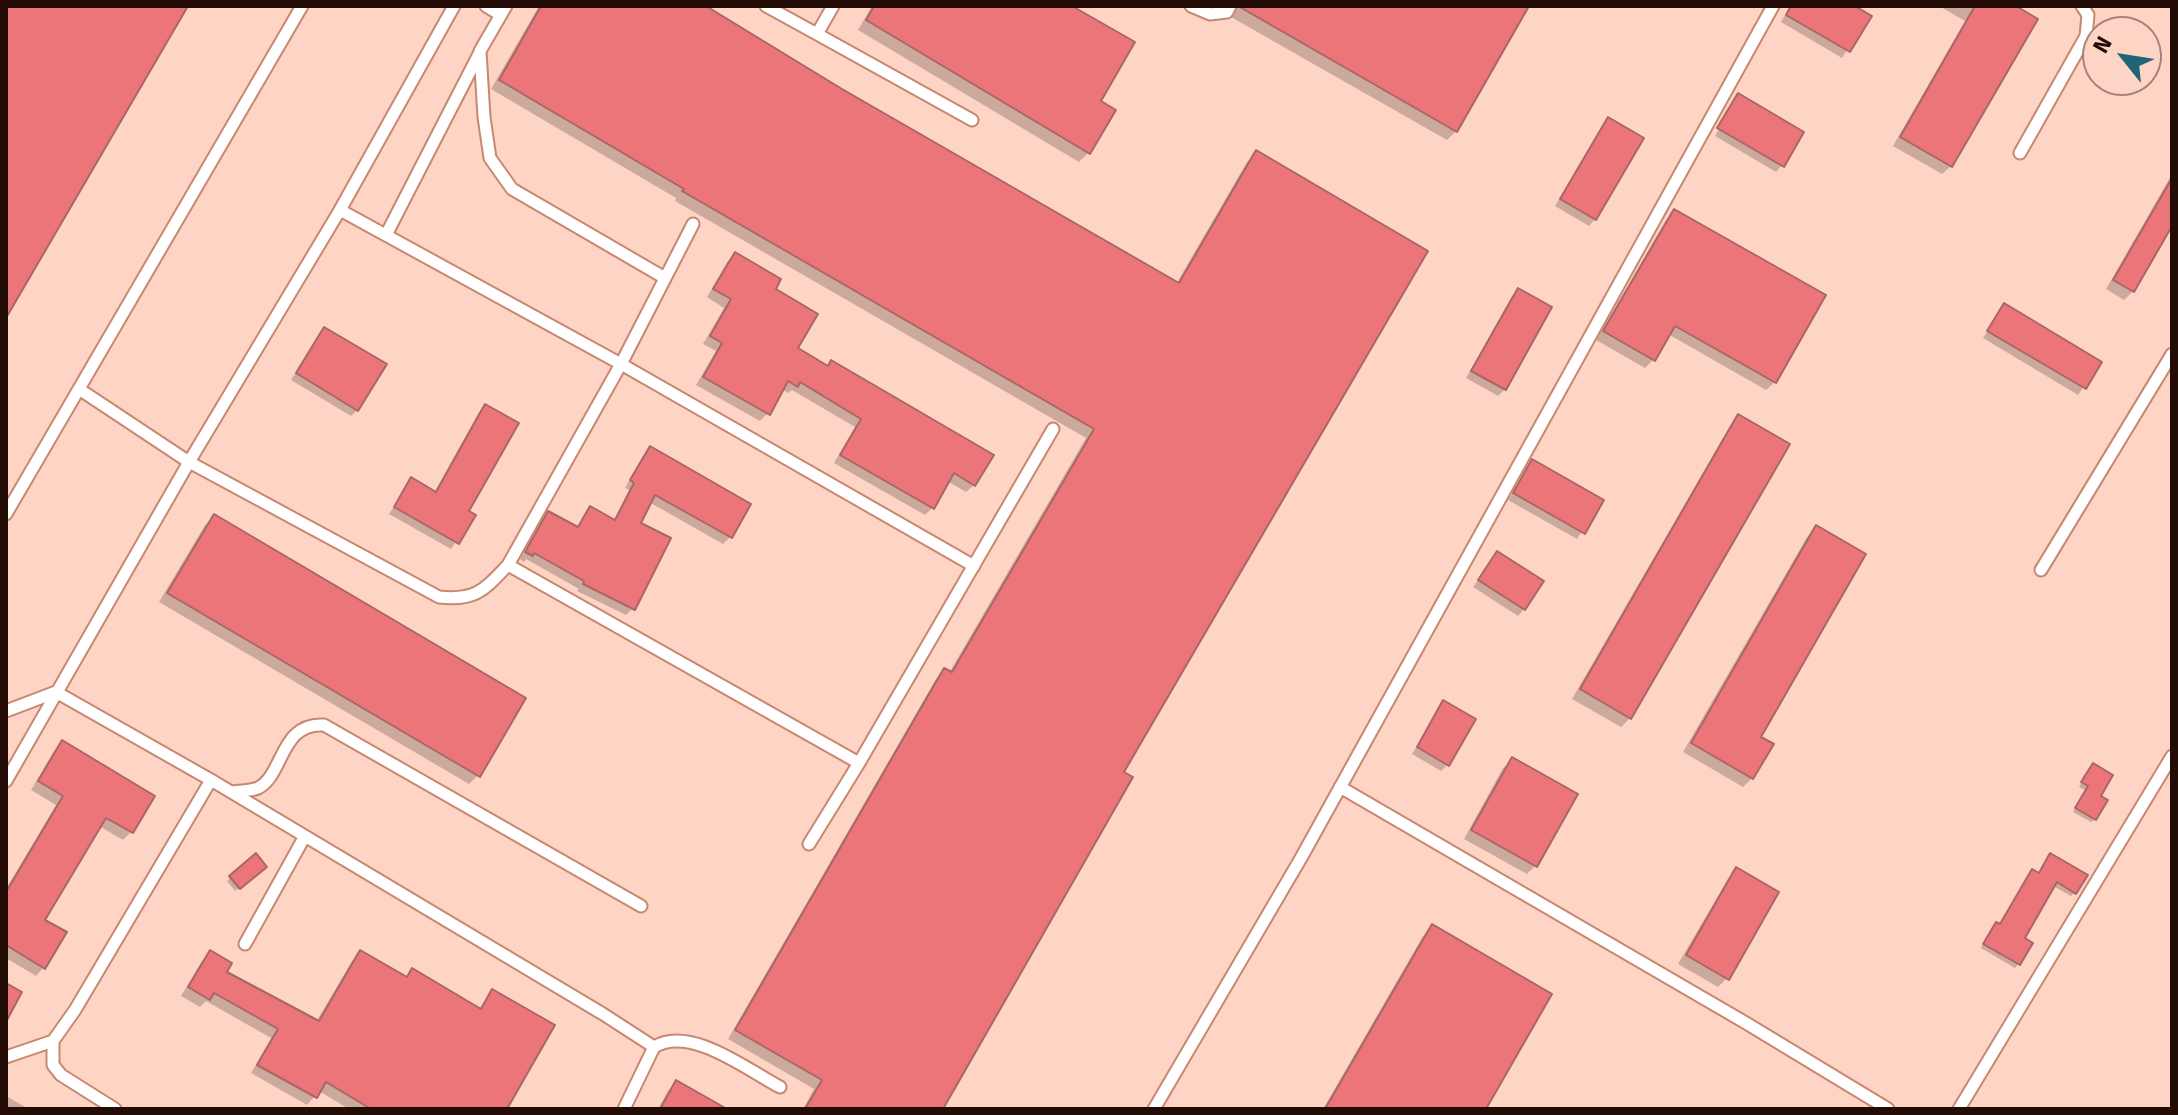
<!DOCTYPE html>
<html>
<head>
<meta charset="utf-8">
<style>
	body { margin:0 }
	#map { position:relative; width:2178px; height:1115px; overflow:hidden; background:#fed4c5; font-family:"Fira Sans",sans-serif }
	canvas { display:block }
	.frame { position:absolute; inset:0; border:8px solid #230c05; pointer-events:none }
	.north { position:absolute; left:2082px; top:16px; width:80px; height:80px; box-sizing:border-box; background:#fed4c5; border:2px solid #a68478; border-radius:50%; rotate:300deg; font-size:22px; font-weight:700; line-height:32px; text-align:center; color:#230c05 }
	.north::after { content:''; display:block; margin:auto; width:28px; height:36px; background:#206476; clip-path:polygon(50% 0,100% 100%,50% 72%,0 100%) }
</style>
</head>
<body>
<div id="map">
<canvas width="2178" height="1115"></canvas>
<div class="frame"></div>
<div class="north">N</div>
</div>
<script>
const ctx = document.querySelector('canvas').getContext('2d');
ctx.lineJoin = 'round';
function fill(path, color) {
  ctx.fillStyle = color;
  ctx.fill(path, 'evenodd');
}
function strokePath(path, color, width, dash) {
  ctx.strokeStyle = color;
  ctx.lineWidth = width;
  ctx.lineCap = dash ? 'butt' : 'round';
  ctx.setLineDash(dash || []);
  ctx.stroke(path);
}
const shadow = new Path2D(`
	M 539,6 L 701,6 L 841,90 L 1176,284 L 1247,162 L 1256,153 L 940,1109 L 803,1109 L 814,1089 L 728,1039 L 936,679 L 944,670 L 949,673 L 1086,438 L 675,201 L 676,198 L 491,89 Z
	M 872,6 L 1068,6 L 1099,101 L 1113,110 L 1088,153 L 1079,162 L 858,30 Z
	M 1237,6 L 1527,6 L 1456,131 L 1447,140 L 1231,17 Z
	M 1790,6 L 1851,6 L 1869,16 L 1842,58 L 1781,22 Z
	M 1939,6 L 2012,6 L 1951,166 L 1942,174 L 1893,146 L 1965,21 Z
	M 1738,95 L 1782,165 L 1776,172 L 1715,136 Z
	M 1608,120 L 1595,219 L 1589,226 L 1555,206 L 1602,126 Z
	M 2172,174 L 2172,222 L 2133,291 L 2124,300 L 2106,289 Z
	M 1675,212 L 1775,382 L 1766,390 L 1668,334 L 1653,360 L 1645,368 L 1596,340 L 1666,220 Z
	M 735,254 L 773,290 L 795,349 L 974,485 L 966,492 L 947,481 L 933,507 L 925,515 L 834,463 L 855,427 L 792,390 L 788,393 L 782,389 L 768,413 L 760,421 L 696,385 L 716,351 L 703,344 L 724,308 L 707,297 L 727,262 Z
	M 1518,290 L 1550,308 L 1505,389 L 1498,396 L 1466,378 L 1512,296 Z
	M 2004,306 L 2100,363 L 2078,395 L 1983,338 Z
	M 325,329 L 357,410 L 351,416 L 291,380 Z
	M 485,406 L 467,512 L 473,516 L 451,549 L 389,514 L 411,480 L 434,493 L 479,412 Z
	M 1739,417 L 1630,718 L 1621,727 L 1572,699 L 1730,426 Z
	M 650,449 L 730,537 L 723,544 L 649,502 L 638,524 L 633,608 L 626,615 L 577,591 L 579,589 L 526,559 L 524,562 L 520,559 L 542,520 L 549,513 L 576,528 L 590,509 L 613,522 L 629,490 L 625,488 L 643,456 Z
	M 1532,461 L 1602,501 L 1577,539 L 1508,500 Z
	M 214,517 L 478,775 L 469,784 L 159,602 L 205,525 Z
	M 1816,528 L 1759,738 L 1752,778 L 1743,787 L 1683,752 L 1807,537 Z
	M 1497,553 L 1524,609 L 1518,616 L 1473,587 Z
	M 1444,703 L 1448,764 L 1441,771 L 1412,754 Z
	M 63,743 L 152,796 L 131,832 L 123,840 L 99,826 L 43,920 L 44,967 L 36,976 L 6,958 L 6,889 L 56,805 L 31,790 L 54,751 Z
	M 1512,760 L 1536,865 L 1527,874 L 1464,839 L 1503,768 Z
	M 2089,769 L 2095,819 L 2091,822 L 2073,812 L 2085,790 L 2079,787 Z
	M 256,856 L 261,870 L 235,891 L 227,881 Z
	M 2047,859 L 2075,892 L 2071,896 L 2053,886 L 2022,939 L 2018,964 L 2015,968 L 1981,948 L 1992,928 L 1996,924 L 1999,926 L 2028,875 L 2032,871 L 2038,874 Z
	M 1736,870 L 1727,978 L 1718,987 L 1678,964 L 1728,879 Z
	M 1432,927 L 1484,1109 L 1323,1109 L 1423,936 Z
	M 210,953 L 224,972 L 316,1022 L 352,961 L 361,953 L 405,978 L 412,971 L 478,1010 L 492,992 L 505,1109 L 349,1109 L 319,1091 L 307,1105 L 251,1073 L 271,1038 L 206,1001 L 200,1007 L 181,996 L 202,961 Z
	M 676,1082 L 723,1109 L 658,1109 L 668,1091 Z
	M 6,1096 L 29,1109 L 6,1109 Z`);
const building = new Path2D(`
	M 6,6 L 188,6 L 6,318 Z
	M 541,6 L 706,6 L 842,89 L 1179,283 L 1256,150 L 1428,251 L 1124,772 L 1133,777 L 943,1109 L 805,1109 L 822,1080 L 735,1030 L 944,668 L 952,672 L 1094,429 L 682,191 L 684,189 L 499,80 Z
	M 874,6 L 1072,6 L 1135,42 L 1101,101 L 1116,110 L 1090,154 L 866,20 Z
	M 1238,6 L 1529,6 L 1457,132 Z
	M 1791,6 L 1855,6 L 1872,16 L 1850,52 L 1786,15 Z
	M 1975,6 L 2016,6 L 2038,19 L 1952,167 L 1900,137 Z
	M 1738,93 L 1804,132 L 1784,167 L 1717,128 Z
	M 1608,117 L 1644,138 L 1596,220 L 1560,199 Z
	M 2172,178 L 2172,226 L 2134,292 L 2113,280 Z
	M 1674,209 L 1826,295 L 1776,383 L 1675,326 L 1655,361 L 1603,331 Z
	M 735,252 L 781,279 L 776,289 L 818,314 L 798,348 L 828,366 L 831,360 L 994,455 L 975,486 L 954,473 L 934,509 L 840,455 L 861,419 L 800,382 L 798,387 L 788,381 L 770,415 L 703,377 L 722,343 L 710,336 L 731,299 L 713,289 Z
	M 1518,288 L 1552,307 L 1506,390 L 1471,371 Z
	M 2004,303 L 2102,362 L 2086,389 L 1987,331 Z
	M 324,327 L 387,364 L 358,411 L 296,373 Z
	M 485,404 L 519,423 L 469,511 L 476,515 L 459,544 L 394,507 L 411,477 L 436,492 Z
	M 1738,414 L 1790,444 L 1631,719 L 1580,689 Z
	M 650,446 L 751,504 L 732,538 L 655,495 L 641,523 L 671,538 L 635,610 L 583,584 L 584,581 L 534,553 L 533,556 L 525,552 L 548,511 L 578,527 L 590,506 L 615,520 L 634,483 L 630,480 Z
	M 1532,459 L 1604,500 L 1585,534 L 1513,493 Z
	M 214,514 L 526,698 L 480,777 L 167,593 Z
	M 1816,525 L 1866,554 L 1761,737 L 1774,744 L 1753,779 L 1691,743 Z
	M 1497,551 L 1544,581 L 1525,610 L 1478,580 Z
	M 1443,700 L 1476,719 L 1449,766 L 1417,747 Z
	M 62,740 L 155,796 L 133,833 L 106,818 L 45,920 L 67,932 L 45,969 L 6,945 L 6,892 L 63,796 L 38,781 Z
	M 1512,757 L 1578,794 L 1537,867 L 1471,830 Z
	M 2093,763 L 2113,775 L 2101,796 L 2108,800 L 2096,820 L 2075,808 L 2088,786 L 2081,782 Z
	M 256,853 L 267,867 L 240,889 L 229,876 Z
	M 2050,853 L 2088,875 L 2076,894 L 2057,882 L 2025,938 L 2033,943 L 2020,965 L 1983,944 L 1996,922 L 2000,924 L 2032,869 L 2039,873 Z
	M 1736,867 L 1779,892 L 1729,980 L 1686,955 Z
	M 1432,924 L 1552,994 L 1486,1109 L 1325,1109 Z
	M 210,950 L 232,963 L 227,972 L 319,1021 L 360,950 L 407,977 L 412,968 L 481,1009 L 492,989 L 555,1025 L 507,1109 L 371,1109 L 326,1082 L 317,1098 L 257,1065 L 278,1029 L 214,993 L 210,1000 L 188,987 Z
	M 6,983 L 22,992 L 6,1022 Z
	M 676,1080 L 727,1109 L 660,1109 Z`);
const lane = new Path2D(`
	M 486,6 L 501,15
	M 506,6 L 480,51 L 484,117 L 490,158 L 512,189 L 665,278
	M 766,6 L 817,34 L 833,6
	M 1191,6 L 1210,14 L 1227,12 L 1230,6
	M 817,34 L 972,120
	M 2020,153 L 2086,36 L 2088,15 L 2082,6
	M 340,210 L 454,6
	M 386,235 L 479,54
	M 79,389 L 189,462 L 439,597 C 476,601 484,590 508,565 L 621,364 L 693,224
	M 6,514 L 302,6
	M 508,565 L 859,763
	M 2041,570 L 2172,354
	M 6,711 L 56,692 L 211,780 L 603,1014 L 654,1047 L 624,1109
	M 6,781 L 189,462 L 340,210 L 621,364 L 974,566
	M 1340,787 L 1746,1023 L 1888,1109
	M 232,792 C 239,791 251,791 258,788 C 284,775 280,722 324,725 L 641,906
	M 809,844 L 859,763 L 1053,429
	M 245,944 L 305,836
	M 53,1041 L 53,1065 L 61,1075 L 115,1109
	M 654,1047 C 690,1025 746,1069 780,1087
	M 6,1057 L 53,1041 L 75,1010 L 211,780
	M 1154,1109 L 1301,858 L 1773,6
	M 1959,1109 L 2172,756`);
fill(shadow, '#0003');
fill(building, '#ec7579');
strokePath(building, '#a96666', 2);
strokePath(lane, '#c88771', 15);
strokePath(lane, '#fff', 11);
</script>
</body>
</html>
